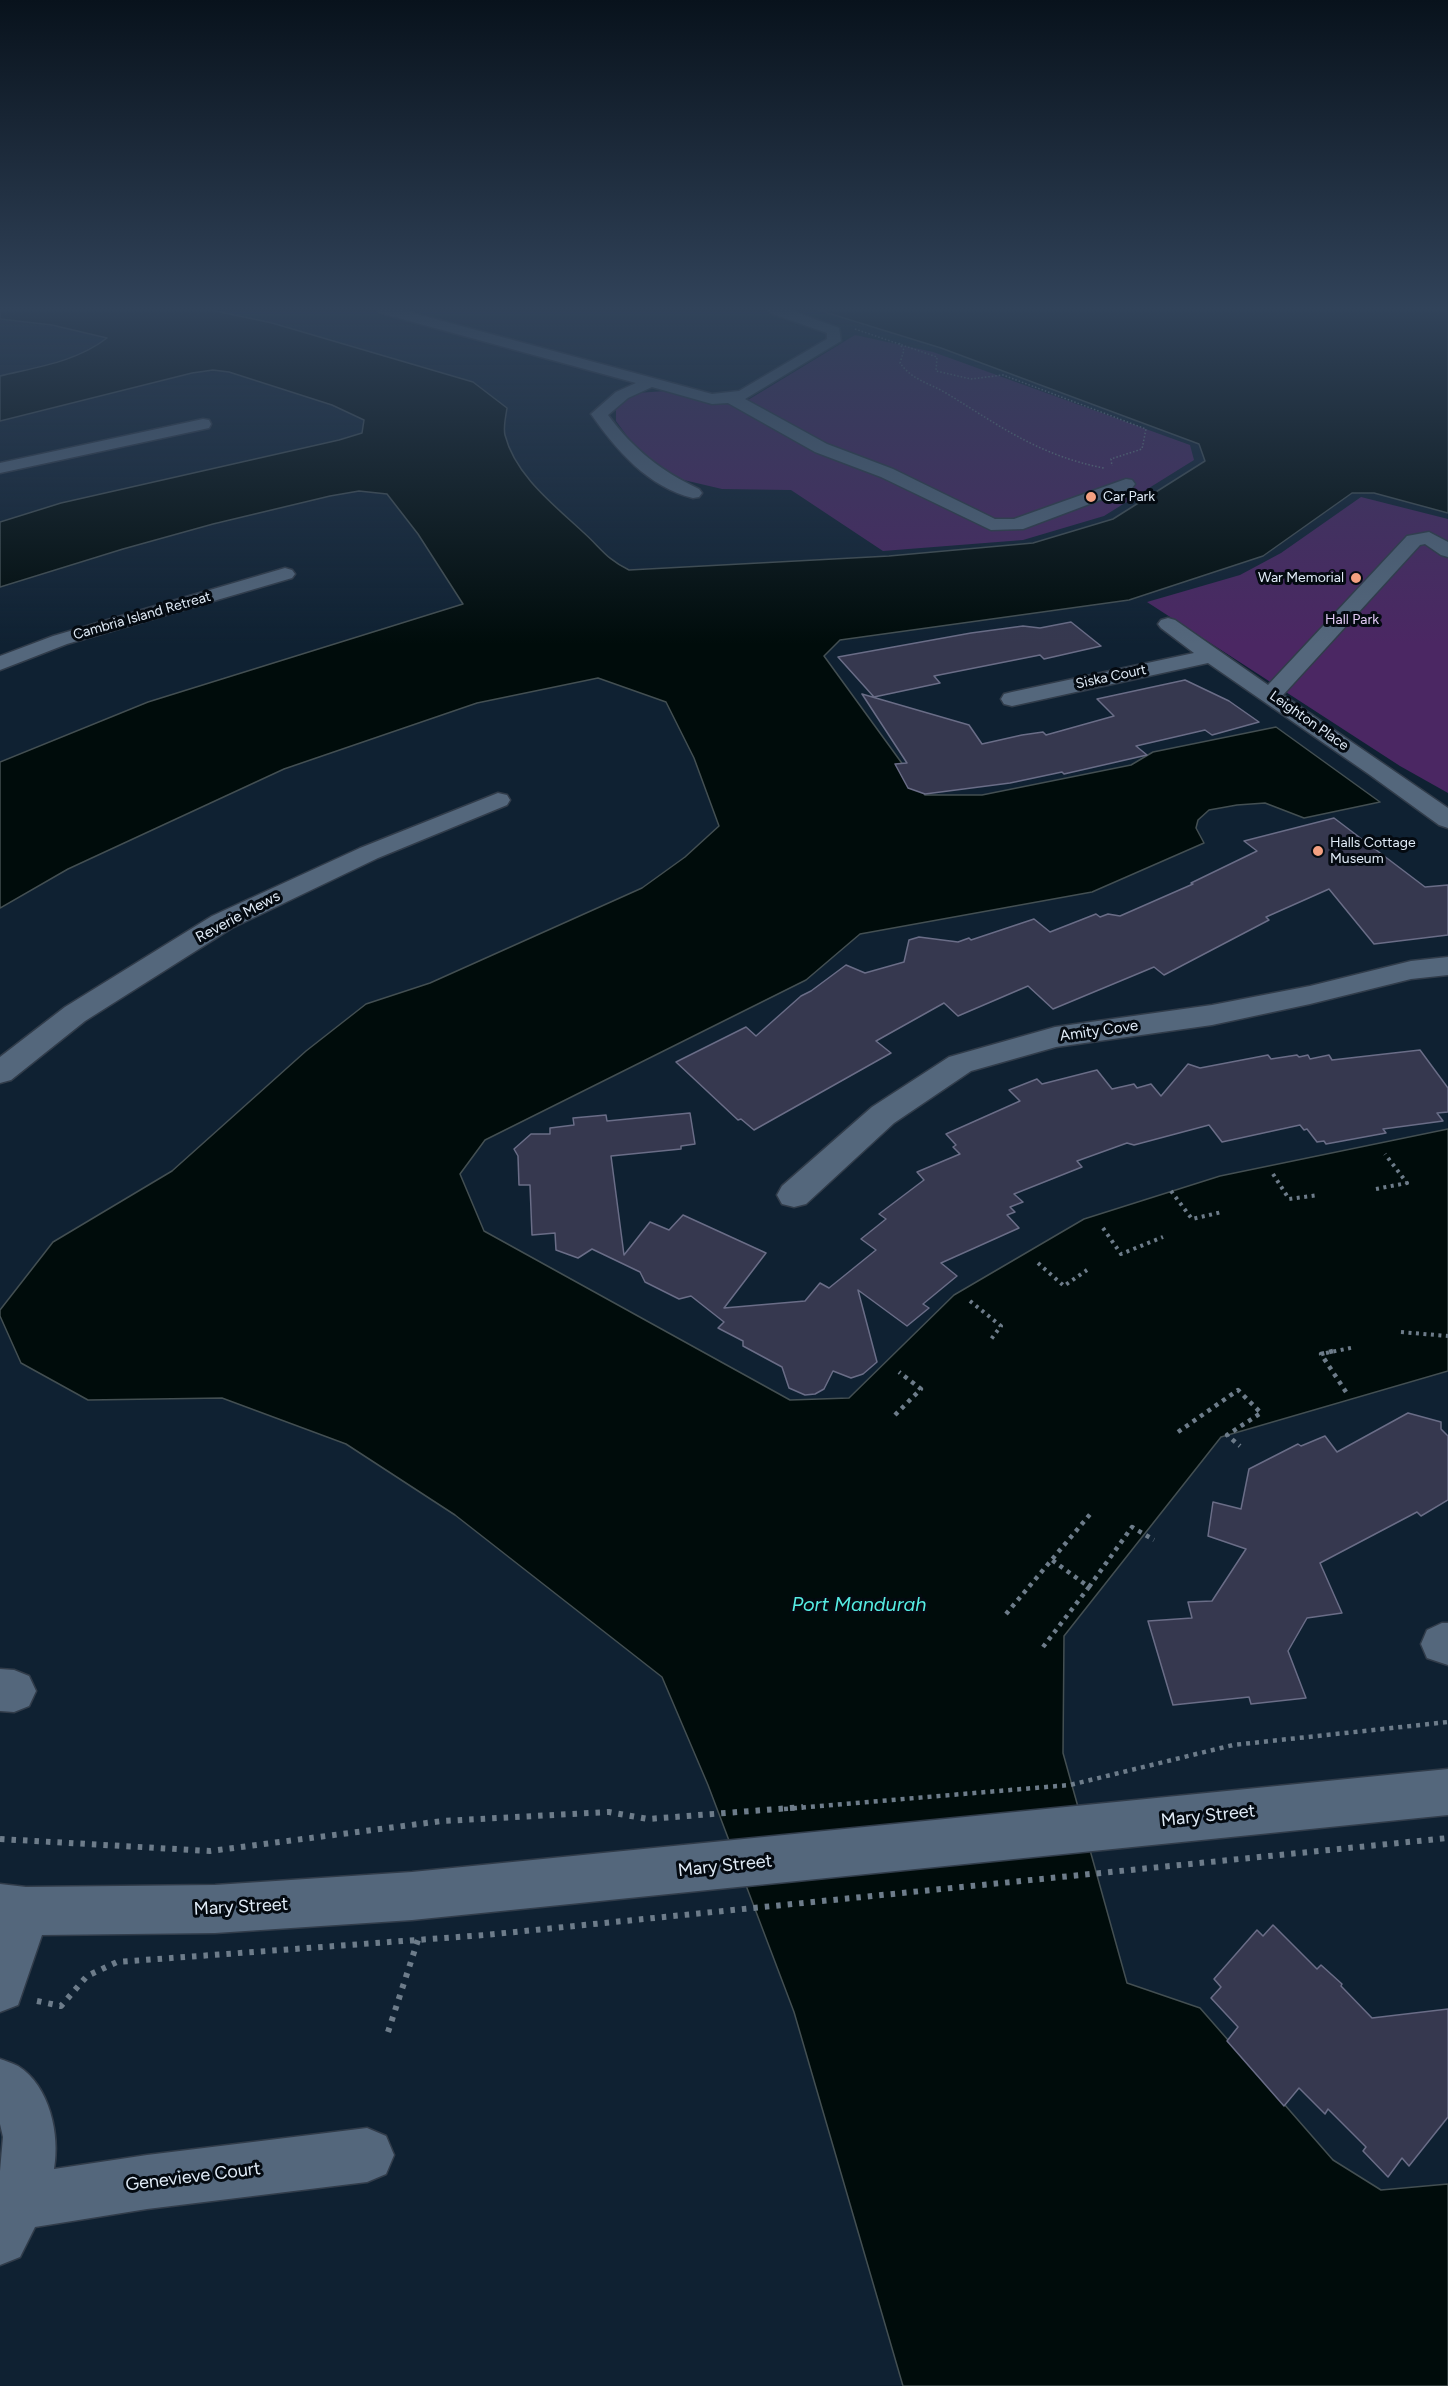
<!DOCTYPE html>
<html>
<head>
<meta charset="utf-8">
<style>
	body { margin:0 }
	canvas { display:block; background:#0f2132 }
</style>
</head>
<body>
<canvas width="1448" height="2386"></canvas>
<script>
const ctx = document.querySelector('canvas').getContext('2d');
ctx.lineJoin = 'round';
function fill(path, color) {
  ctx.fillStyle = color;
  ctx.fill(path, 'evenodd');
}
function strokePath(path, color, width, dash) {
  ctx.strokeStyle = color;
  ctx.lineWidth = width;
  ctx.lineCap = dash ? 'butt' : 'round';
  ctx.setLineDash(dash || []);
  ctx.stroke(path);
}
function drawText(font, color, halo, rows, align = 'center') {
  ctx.font = font + ' Figtree,sans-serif';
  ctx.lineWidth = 6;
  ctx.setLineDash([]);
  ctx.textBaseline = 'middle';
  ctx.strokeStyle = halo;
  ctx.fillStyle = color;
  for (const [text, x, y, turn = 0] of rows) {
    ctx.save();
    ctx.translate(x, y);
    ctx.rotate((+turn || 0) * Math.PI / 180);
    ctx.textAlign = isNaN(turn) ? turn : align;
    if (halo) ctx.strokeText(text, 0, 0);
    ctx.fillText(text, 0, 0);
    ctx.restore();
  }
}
const green = new Path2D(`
	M 855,335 L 933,352 L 1190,445 L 1194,460 L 1104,516 L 1023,540 L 883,551 L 791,490 L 722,489 L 671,477 L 644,459 L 616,421 L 616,408 L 625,398 L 637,393 L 666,391 L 707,402 L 748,400 Z
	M 1361,497 L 1448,519 L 1448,793 L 1400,766 L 1147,602 L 1240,575 L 1281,553 Z`);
const water = new Path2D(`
	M 0,310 L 211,310 L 272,323 L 473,382 L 507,408 C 506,416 503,427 505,435 C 515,475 554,505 583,532 C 601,548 606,559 629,570 L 889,556 L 1033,543 L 1113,519 L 1205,461 L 1199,444 L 941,348 L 818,310 L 1448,310 L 1448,513 L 1374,493 L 1352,493 L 1263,556 L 1129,600 L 840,640 L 824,656 L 925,795 L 982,795 L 1131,765 L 1153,752 L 1276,727 L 1380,802 L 1304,818 L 1265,803 L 1237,805 L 1209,810 L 1198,820 L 1196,828 L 1204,843 L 1092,892 L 860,934 L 806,980 L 485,1140 L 460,1174 L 484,1231 L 790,1400 L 849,1398 L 954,1295 L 1084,1219 L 1220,1176 L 1448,1129 L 1448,1371 L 1221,1437 L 1064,1636 L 1063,1753 L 1127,1983 L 1200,2008 L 1333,2160 L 1381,2190 L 1448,2184 L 1448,2386 L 903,2386 L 794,2012 L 708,1785 L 662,1677 L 455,1515 L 346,1444 L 222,1398 L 88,1400 L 21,1363 L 0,1316 L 0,1310 L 53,1242 L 172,1171 L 306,1051 L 366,1004 L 430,983 L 642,888 L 685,857 L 719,826 L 694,758 L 666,702 L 598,678 L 477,703 L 284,769 L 68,869 L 0,908 L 0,762 L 148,702 L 463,604 L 418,534 L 387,494 L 359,491 L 330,496 L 213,524 L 123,549 L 0,587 L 0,522 L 61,503 L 339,440 L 362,433 L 364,420 L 332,405 L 229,372 L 213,370 L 192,373 L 0,421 L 0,376 C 37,367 76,362 107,338 L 52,325 L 0,319 Z`);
const building = new Path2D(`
	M 1071,622 L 1101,646 L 1044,659 L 1040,655 L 934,676 L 940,683 L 874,697 L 838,657 L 971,633 L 1023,626 L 1040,628 Z
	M 1185,680 L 1229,701 L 1259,722 L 1212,735 L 1205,730 L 1136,746 L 1147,755 L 1064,774 L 1062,772 L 1010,783 L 925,794 L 908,788 L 895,764 L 907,763 L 862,694 L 969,725 L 982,744 L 1022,735 L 1043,732 L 1046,735 L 1114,716 L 1097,699 Z
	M 1334,818 L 1425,887 L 1448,885 L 1448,935 L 1374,944 L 1329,889 L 1266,917 L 1269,920 L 1164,975 L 1154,967 L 1053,1009 L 1028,986 L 958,1016 L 944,1003 L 876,1041 L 891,1053 L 754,1130 L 741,1119 L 738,1120 L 676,1062 L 746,1027 L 756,1036 L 801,996 L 811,991 L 846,965 L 865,973 L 904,962 L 909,940 L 919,937 L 958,942 L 969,938 L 971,940 L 1034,919 L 1050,932 L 1096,914 L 1100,917 L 1108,914 L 1120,916 L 1193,884 L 1191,883 L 1257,851 L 1244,841 Z
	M 1420,1050 L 1448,1088 L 1448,1112 L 1437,1113 L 1443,1121 L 1383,1129 L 1386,1133 L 1326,1144 L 1324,1141 L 1317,1142 L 1307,1129 L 1304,1130 L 1300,1125 L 1222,1142 L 1209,1125 L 1134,1145 L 1127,1143 L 1077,1161 L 1082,1167 L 1014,1194 L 1023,1202 L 1010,1207 L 1015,1212 L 1007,1215 L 1019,1228 L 941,1263 L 957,1276 L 923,1304 L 929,1308 L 907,1326 L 858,1290 L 877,1362 L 863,1374 L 851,1378 L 833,1371 L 824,1389 L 815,1394 L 805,1395 L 789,1388 L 782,1367 L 743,1346 L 743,1341 L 718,1328 L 724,1322 L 691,1296 L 679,1299 L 645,1282 L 640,1272 L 592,1249 L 578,1258 L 556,1250 L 555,1233 L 532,1235 L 530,1185 L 519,1185 L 518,1156 L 514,1149 L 531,1134 L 550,1134 L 550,1128 L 574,1125 L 573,1118 L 606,1115 L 607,1121 L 690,1113 L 695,1144 L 681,1146 L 681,1149 L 611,1156 L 624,1255 L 650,1222 L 669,1230 L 683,1215 L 766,1253 L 724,1308 L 805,1301 L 820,1283 L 829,1288 L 876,1250 L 861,1239 L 886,1219 L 879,1214 L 924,1180 L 917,1172 L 960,1154 L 953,1147 L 956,1145 L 946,1134 L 1020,1101 L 1009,1090 L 1037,1079 L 1042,1084 L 1097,1070 L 1112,1089 L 1134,1084 L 1137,1088 L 1151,1084 L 1161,1096 L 1188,1064 L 1200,1068 L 1268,1055 L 1271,1059 L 1297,1055 L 1299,1057 L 1308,1055 L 1310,1059 L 1329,1055 L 1332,1060 Z
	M 1408,1413 L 1441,1422 L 1441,1429 L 1448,1436 L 1448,1500 L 1421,1516 L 1417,1512 L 1320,1563 L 1342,1613 L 1307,1618 L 1288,1651 L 1306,1698 L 1251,1704 L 1249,1697 L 1173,1705 L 1148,1621 L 1192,1618 L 1188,1602 L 1212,1601 L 1246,1549 L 1208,1536 L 1213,1502 L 1241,1509 L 1249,1469 L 1298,1444 L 1301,1446 L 1325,1436 L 1337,1452 Z
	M 1273,1925 L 1317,1969 L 1321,1965 L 1342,1984 L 1341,1986 L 1372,2018 L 1448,2009 L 1448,2117 L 1409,2166 L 1402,2158 L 1388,2177 L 1363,2151 L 1366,2147 L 1328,2109 L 1325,2114 L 1299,2088 L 1284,2106 L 1227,2041 L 1238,2027 L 1211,1998 L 1221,1987 L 1214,1979 L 1257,1930 L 1263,1936 Z`);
const pathFar3 = new Path2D(`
	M 855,329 L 937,357 L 936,371 L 971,379 L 1003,375 L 1146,429 L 1142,449 L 1111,459 L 1112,466
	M 899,343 L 904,350 L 900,363 C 912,380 929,383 946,393 C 1000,426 1040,456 1104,468`);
const pathFar2 = new Path2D(`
	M 1273,1174 L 1289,1199 L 1319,1195
	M 1376,1189 L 1407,1183 L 1385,1154
	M 1171,1191 L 1192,1219 L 1222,1212
	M 1103,1228 L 1121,1254 L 1163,1237
	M 1038,1263 L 1064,1286 L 1087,1270
	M 970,1301 L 1001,1326 L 989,1342
	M 1401,1332 L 1448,1336
	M 1326,1353 L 1355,1347`);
const pathFar1 = new Path2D(`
	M 1333,1351 L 1321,1354 L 1346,1392
	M 895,1415 L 921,1389 L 899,1372
	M 1178,1432 L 1238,1390 L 1261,1413 L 1227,1435 L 1240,1446
	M 1089,1587 L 1132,1527 L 1154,1540
	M 1006,1614 L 1092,1512
	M 1043,1647 L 1089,1587 L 1052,1560
	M 784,1809 L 1070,1785 L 1233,1745 L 1448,1722`);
const path = new Path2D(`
	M 0,1839 L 210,1851 L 442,1821 L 609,1812 L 648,1819 L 803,1807
	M 37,2001 L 61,2006 L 87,1976 L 117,1962 L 485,1935 L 1448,1838
	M 388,2032 L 418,1940`);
const minor = new Path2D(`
	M 378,310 L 402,310 L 712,394 L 739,391 L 827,339 L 827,333 L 770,313 L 768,310 L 790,310 L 839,328 L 841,341 L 745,399 L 827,444 L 893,469 L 995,519 L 1014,519 L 1126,479 L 1132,480 L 1135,484 L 1132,488 L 1023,529 L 991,530 L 881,477 L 815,452 L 728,403 L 712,404 L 652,387 L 628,398 L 608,415 C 633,449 661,471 699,489 L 702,493 L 699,497 L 693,498 C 648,487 616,450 591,414 L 616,392 L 636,383 L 380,313 Z
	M 203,419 L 209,420 L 211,424 L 209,428 L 0,473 L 0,463 Z
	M 1429,532 L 1448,542 L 1448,557 L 1441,555 L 1425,544 L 1420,545 L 1283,695 L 1448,808 L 1448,828 L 1439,825 L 1370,775 L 1208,663 L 1012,706 L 1004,704 L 1001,699 L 1004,694 L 1012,692 L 1194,653 L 1161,628 L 1158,624 L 1161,620 L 1168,618 L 1175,620 L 1268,685 L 1407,536 Z
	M 285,568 L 292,570 L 295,574 L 292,578 L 67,644 L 0,670 L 0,656 L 53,636 Z
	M 498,793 L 507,795 L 510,800 L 507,805 L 378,858 L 232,928 L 85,1021 L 11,1080 L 0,1083 L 0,1057 L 65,1007 L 212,916 L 360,848 Z
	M 1448,957 L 1448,975 L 1411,979 L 1310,1004 L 1212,1025 L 1056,1047 L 971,1071 L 894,1123 L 806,1204 L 794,1207 L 782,1204 L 777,1195 L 782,1186 L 872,1107 L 949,1057 L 1055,1027 L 1212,1005 L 1310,986 L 1411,961 Z
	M 1442,1623 L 1448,1623 L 1448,1665 L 1427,1658 L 1421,1644 L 1427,1630 Z
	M 0,1669 L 14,1670 L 29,1676 L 36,1691 L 29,1706 L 14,1712 L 0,1711 Z
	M 1448,1769 L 1448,1815 L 412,1920 L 215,1933 L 42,1935 L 18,2005 L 0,2012 L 0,1884 L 26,1887 L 215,1885 L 412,1872 Z
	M 0,2059 C 6,2061 12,2063 18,2066 C 50,2086 60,2135 54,2169 L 147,2155 L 367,2128 L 386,2136 L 394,2155 L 386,2174 L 367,2182 L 147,2209 L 35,2227 L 20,2257 L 0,2265 L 0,2171 L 3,2137 L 0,2124 Z`);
const markers = [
	[1091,497,6,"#f3a081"],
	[1356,578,6,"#f3a081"],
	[1318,851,6,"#f3a081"]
];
const farPoinames = [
	["Car Park",1103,497],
	["War Memorial",1344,578,"right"],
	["Halls Cottage",1330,843],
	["Museum",1330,859]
];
const farStreetnames = [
	["Cambria Island Retreat",142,616,-16],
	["Siska Court",1111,677,-12],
	["Leighton Place",1309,721,35]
];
const farParknames = [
	["Hall Park",1352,620]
];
const streetNames = [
	["Reverie Mews",238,917,-28],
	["Amity Cove",1099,1031,-8]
];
const nearStreetnames = [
	["Mary Street",1208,1816,-6],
	["Mary Street",725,1866,-6],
	["Mary Street",241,1907,-3],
	["Genevieve Court",193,2177,-7]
];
const nearWaternames = [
	["Port Mandurah",859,1605]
];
fill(green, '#4b2763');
fill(water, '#000c0b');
strokePath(water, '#434f52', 1.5);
fill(building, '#36384f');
strokePath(building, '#6a6d87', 1.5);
strokePath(minor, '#313c4a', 3);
strokePath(pathFar3, '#6d7c8a', 1.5, [1.5, 2]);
strokePath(pathFar2, '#6d7c8a', 4, [3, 4.5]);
strokePath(pathFar1, '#6d7c8a', 4.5, [4, 5]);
strokePath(path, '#6d7c8a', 6, [4.5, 7]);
fill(minor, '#54677c');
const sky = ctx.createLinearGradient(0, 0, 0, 644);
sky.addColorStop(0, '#08121c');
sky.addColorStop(0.48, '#31435a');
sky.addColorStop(1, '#31435a00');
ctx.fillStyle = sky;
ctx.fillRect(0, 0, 1448, 644);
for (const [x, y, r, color] of markers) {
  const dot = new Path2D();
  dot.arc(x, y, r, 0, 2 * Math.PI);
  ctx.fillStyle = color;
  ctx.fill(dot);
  strokePath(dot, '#040a11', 2);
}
drawText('14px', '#e0ebf7', '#040a11', farPoinames, 'left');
drawText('14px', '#e0ebf7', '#040a11', farStreetnames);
drawText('14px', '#e2caf5', '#040a11', farParknames);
drawText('15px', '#e0ebf7', '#040a11', streetNames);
drawText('18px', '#e0ebf7', '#040a11', nearStreetnames);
drawText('italic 20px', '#56ede4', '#040a11', nearWaternames);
</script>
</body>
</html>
